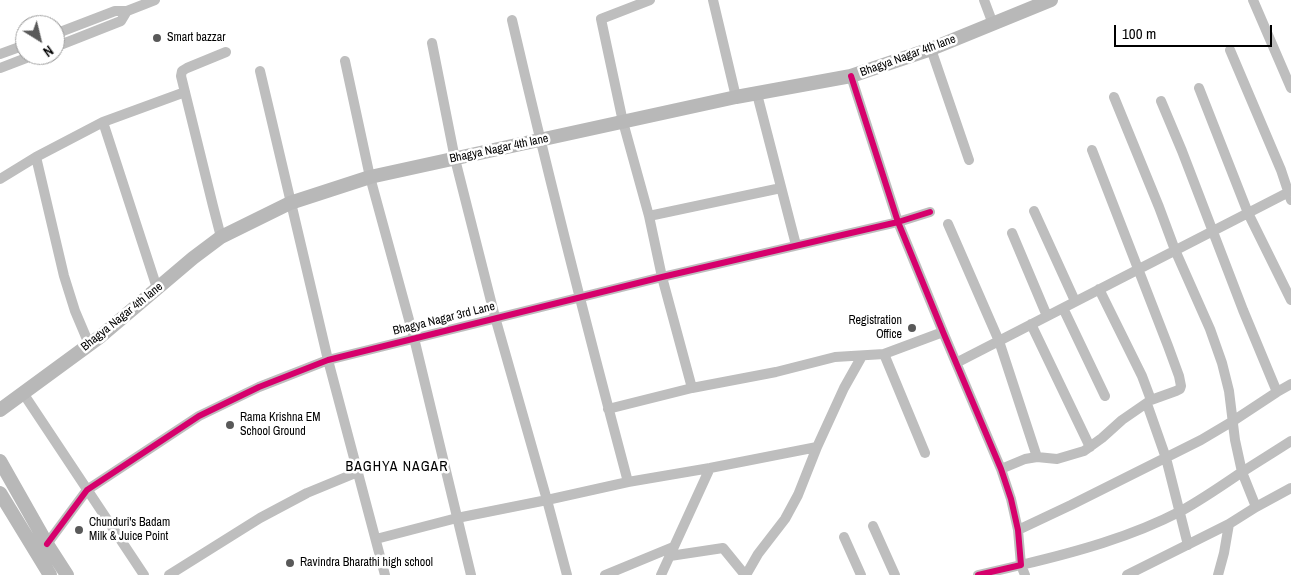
<!DOCTYPE html>
<html>
<head>
<meta charset="utf-8">
<style>
	body { margin:0 }
	#map { position:relative; width:1291px; height:575px; overflow:hidden; background:#fff; font-family:"Archivo Narrow",sans-serif }
	canvas { display:block }
	.north { position:absolute; left:15px; top:15px; width:50px; height:50px; box-sizing:border-box; background:#fff; border:1px solid #999; border-radius:50%; rotate:144deg; font-size:14px; font-weight:700; line-height:20px; text-align:center; color:#000 }
	.north::after { content:''; display:block; margin:auto; width:18px; height:22px; background:#595959; clip-path:polygon(50% 0,100% 100%,50% 72%,0 100%) }
	.scale { position:absolute; left:1114px; top:25px; width:158px; height:22px; box-sizing:border-box; border:2px solid #000; border-top:0; padding-left:6px; font-size:15px; line-height:18px; white-space:nowrap; color:#000; -webkit-text-stroke:4px #fff; paint-order:stroke }
</style>
</head>
<body>
<div id="map">
<canvas width="1291" height="575"></canvas>
<div class="north">N</div>
<div class="scale">100 m</div>
</div>
<script>
const ctx = document.querySelector('canvas').getContext('2d');
ctx.lineJoin = 'round';
function strokePath(path, color, width, dash) {
  ctx.strokeStyle = color;
  ctx.lineWidth = width;
  ctx.lineCap = dash ? 'butt' : 'round';
  ctx.setLineDash(dash || []);
  ctx.stroke(path);
}
function drawText(font, color, halo, rows, align = 'center') {
  ctx.font = font + ' "Archivo Narrow",sans-serif';
  ctx.lineWidth = 5;
  ctx.setLineDash([]);
  ctx.textBaseline = 'middle';
  ctx.strokeStyle = halo;
  ctx.fillStyle = color;
  for (const [text, x, y, turn = 0] of rows) {
    ctx.save();
    ctx.translate(x, y);
    ctx.rotate((+turn || 0) * Math.PI / 180);
    ctx.textAlign = isNaN(turn) ? turn : align;
    if (halo) ctx.strokeText(text, 0, 0);
    ctx.fillText(text, 0, 0);
    ctx.restore();
  }
}
const minor = new Path2D(`
	M 650,0 L 601,19 L 623,122 L 649,216 L 662,277 L 692,388
	M 713,0 L 736,97
	M 984,0 L 993,24
	M 1253,0 L 1291,88
	M 512,20 C 548,175 587,328 628,482
	M 55,34 L 115,11 L 127,11 L 155,0
	M 432,43 L 455,159 L 495,317 L 547,500 L 567,575
	M 55,47 L 121,21 L 127,11
	M 931,49 L 969,160
	M 1230,50 L 1281,170 L 1291,200
	M 0,54 L 25,45
	M 345,61 L 370,177 L 414,338 L 471,575
	M 0,68 L 34,55
	M 260,71 L 328,360 L 385,575
	M 851,76 L 898,222 L 943,332 L 1001,469 L 1011,499 L 1018,530 L 1021,565 L 978,575
	M 1199,88 L 1248,213 L 1291,300
	M 757,94 L 796,245
	M 1114,97 L 1159,207 L 1175,250 L 1210,329 L 1222,363 L 1229,391 L 1235,440 L 1242,472 L 1256,507
	M 1161,101 L 1182,151 L 1243,310 L 1277,392
	M 103,122 L 157,288
	M 36,157 L 64,276 L 75,311 L 89,344
	M 0,179 L 36,157 L 103,122 L 185,92
	M 1034,211 L 1075,301
	M 649,216 L 781,188
	M 948,224 L 999,341 L 1037,457
	M 1012,233 L 1047,316
	M 221,237 L 213,206 L 181,76 L 182,71 L 187,68 L 226,52
	M 1099,289 L 1142,376 L 1151,400
	M 1063,308 L 1105,396
	M 1031,324 L 1090,447
	M 884,354 L 925,453
	M 956,363 L 1291,191
	M 23,393 L 144,575
	M 1147,404 L 1166,458 L 1188,545
	M 608,409 L 692,388 L 776,372 L 835,357 L 884,354 L 943,332
	M 1001,469 L 1025,459 L 1037,457 L 1057,459 L 1084,451 L 1102,438 L 1122,420 L 1151,400 L 1176,391 L 1180,389 L 1181,386 L 1179,376 L 1168,346 L 1092,150
	M 873,526 L 895,575
	M 1018,530 L 1071,505 L 1201,440 L 1233,421 L 1277,392 L 1291,384
	M 844,537 L 861,575
	M 376,539 L 457,518 L 547,500 L 628,482 L 710,468 L 817,447
	M 47,544 L 87,490 L 199,416 L 259,387 L 328,360 L 662,277 L 898,222 L 930,212
	M 670,556 L 723,548 L 745,575
	M 169,575 L 260,518 L 307,493 L 358,472
	M 605,575 L 673,547
	M 661,575 L 710,468
	M 746,575 L 758,554 L 785,519 L 798,495 L 817,447 L 844,388 L 862,356
	M 1025,575 L 1021,565 C 1076,552 1131,537 1181,511 C 1201,500 1220,487 1239,474 C 1256,463 1274,452 1291,441
	M 1127,575 L 1229,524 L 1256,507 L 1291,488
	M 1218,575 L 1224,553 L 1229,524`);
const secondary = new Path2D(`
	M 0,410 L 101,336 L 193,258 L 221,237 L 290,203 L 370,177 L 736,97 L 851,76 L 931,49 L 1051,0
	M 0,461 L 47,544 L 67,575
	M 0,493 L 50,575`);
const cycleway = new Path2D(`
	M 851,76 L 898,222 L 943,332 L 1001,469 L 1011,499 L 1018,530 L 1021,565 L 978,575
	M 47,544 L 87,490 L 199,416 L 259,387 L 328,360 L 662,277 L 898,222 L 930,212`);
const markers = [
	[157,38,5,"#595959"],
	[912,328,5,"#595959"],
	[230,425,5,"#595959"],
	[79,530,5,"#595959"],
	[290,563,5,"#595959"]
];
const poiNames = [
	["Smart bazzar",167,38],
	["Registration",902,321,"right"],
	["Office",902,335,"right"],
	["Rama Krishna EM",240,418],
	["School Ground",240,432],
	["Chunduri's Badam",89,523],
	["Milk & Juice Point",89,537],
	["Ravindra Bharathi high school",300,563]
];
const streetNames = [
	["Bhagya Nagar 4th lane",908,56,-20],
	["Bhagya Nagar 4th lane",499,149,-12],
	["Bhagya Nagar 4th lane",122,317,-39],
	["Bhagya Nagar 3rd Lane",444,319,-14]
];
const neighbourhoodNames = [
	["BAGHYA NAGAR",397,467]
];
strokePath(minor, '#bebebe', 10);
strokePath(secondary, '#b8b8b8', 14);
strokePath(cycleway, '#d6006c', 6);
for (const [x, y, r, color] of markers) {
  const dot = new Path2D();
  dot.arc(x, y, r, 0, 2 * Math.PI);
  ctx.fillStyle = color;
  ctx.fill(dot);
  strokePath(dot, '#fff', 2);
}
drawText('12px', '#000', '#fff', poiNames, 'left');
drawText('12px', '#000', '#fff', streetNames);
ctx.letterSpacing = '1px';
drawText('14px', '#000', '#fff', neighbourhoodNames);
ctx.letterSpacing = '0px';
</script>
</body>
</html>
